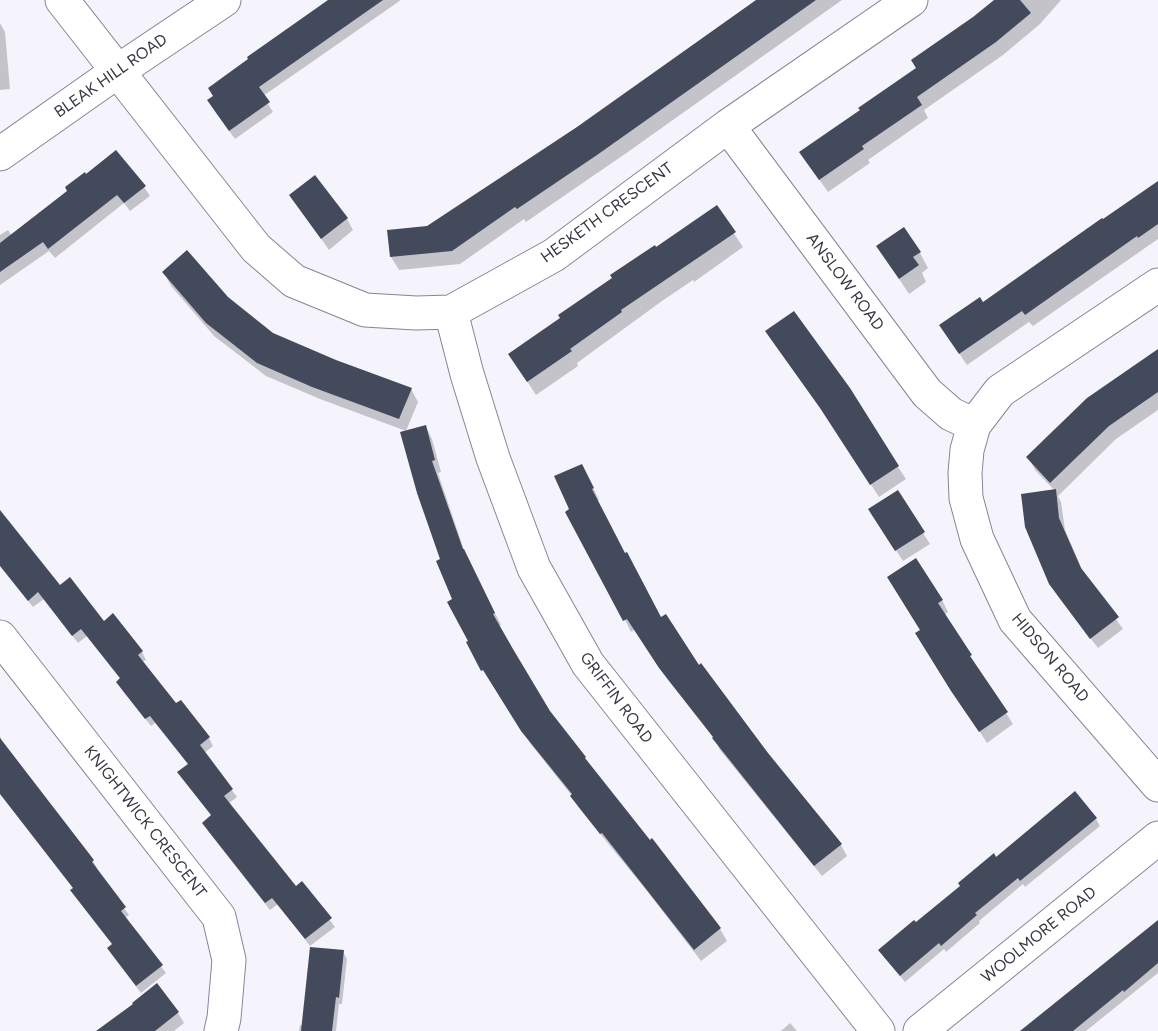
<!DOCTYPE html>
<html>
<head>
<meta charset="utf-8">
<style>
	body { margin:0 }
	canvas { display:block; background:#f5f4fd }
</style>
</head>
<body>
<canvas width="1158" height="1031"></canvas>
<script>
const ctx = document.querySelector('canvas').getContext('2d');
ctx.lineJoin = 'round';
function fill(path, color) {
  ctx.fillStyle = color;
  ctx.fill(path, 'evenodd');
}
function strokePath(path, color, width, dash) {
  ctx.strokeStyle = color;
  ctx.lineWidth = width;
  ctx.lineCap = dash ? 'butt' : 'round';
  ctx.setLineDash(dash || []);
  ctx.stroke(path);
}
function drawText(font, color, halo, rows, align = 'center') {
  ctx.font = font + ' Figtree,sans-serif';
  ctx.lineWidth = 6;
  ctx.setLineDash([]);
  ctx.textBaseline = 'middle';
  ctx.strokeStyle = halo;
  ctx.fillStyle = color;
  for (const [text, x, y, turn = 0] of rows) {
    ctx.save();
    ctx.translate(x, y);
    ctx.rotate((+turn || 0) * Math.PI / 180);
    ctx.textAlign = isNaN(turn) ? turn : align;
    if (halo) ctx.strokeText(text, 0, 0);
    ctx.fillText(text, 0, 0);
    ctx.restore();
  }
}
const shadow = new Path2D(`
	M 332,0 L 401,0 L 263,96 L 273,112 L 235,139 L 214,110 Z
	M 758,0 L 842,0 L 625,154 L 526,222 L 524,219 L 460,264 L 399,270 L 391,257 L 427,228 L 483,193 Z
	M 996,0 L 1061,0 L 1040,24 L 1003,55 L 924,110 L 928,118 L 868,160 L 870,163 L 828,192 L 809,165 L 861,111 L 917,69 Z
	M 0,23 L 5,32 L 10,89 L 0,90 Z
	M 86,176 L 144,187 L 150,196 L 130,211 L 124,203 L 55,258 L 49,251 L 0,285 L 0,235 L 8,230 L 12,236 Z
	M 1158,182 L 1158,239 L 1033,326 L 1029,322 L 967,365 L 948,337 L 983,304 Z
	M 291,196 L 347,219 L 353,230 L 329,250 Z
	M 716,207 L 743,247 L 694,282 L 693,280 L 662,301 L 577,363 L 578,366 L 536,395 L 510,355 Z
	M 878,247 L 920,253 L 928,268 L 922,273 L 926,282 L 909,294 Z
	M 164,273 L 226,298 L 273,334 L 336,362 L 411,389 L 418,402 L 406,431 L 320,399 L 266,376 L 214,336 L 171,286 Z
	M 767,332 L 898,467 L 906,479 L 879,497 L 830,421 Z
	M 1158,351 L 1158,410 L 1116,439 L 1058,496 L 1061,502 L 1065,530 L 1084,574 L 1123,629 L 1098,648 L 1057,595 L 1055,491 L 1035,470 L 1028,457 Z
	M 426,427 L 432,439 L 441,472 L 438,473 L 465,553 L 501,625 L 499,626 L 549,712 L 649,842 L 652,840 L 720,929 L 727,941 L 701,961 L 647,891 L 579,808 L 572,796 L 530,743 L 483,670 L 449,602 L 454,599 L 442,560 Z
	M 582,465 L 599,500 L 597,501 L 625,555 L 661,619 L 841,845 L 847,856 L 822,876 L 720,750 L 714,738 L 668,680 L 635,629 L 631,632 L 571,510 Z
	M 0,511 L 59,587 L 142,652 L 146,660 L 142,662 L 176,705 L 209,738 L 213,746 L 204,753 L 237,797 L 228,804 L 295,888 L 302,883 L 335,927 L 310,946 L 278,904 L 270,910 L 208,831 L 212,816 L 189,765 L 155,723 L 151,726 L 122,690 L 121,680 L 87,636 L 78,643 L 44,599 L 33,607 L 0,565 Z
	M 877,521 L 923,533 L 930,544 L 903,561 Z
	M 895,589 L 942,600 L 948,612 L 944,615 L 1013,724 L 987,743 L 924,645 L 921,631 Z
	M 0,736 L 2,741 L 93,861 L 97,868 L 96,870 L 129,915 L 125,918 L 166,973 L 141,993 L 113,956 L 109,949 L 113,945 L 74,889 L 0,792 Z
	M 1096,819 L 1100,826 L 1025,887 L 1023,884 L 979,921 L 980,923 L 946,952 L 944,949 L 905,982 L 884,957 L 880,950 L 916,924 Z
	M 1158,922 L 1158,973 L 1086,1031 L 1023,1031 Z
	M 343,952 L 347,959 L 342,1004 L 339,1004 L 336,1031 L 299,1031 L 300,1025 L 303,1025 Z
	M 178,1013 L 184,1023 L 174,1031 L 99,1031 Z
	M 790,1023 L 797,1031 L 781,1031 Z`);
const building = new Path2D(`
	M 328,0 L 383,0 L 259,87 L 270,102 L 229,131 L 207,100 L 213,96 L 208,88 L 248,59 L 247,57 Z
	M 756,0 L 816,0 L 597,155 L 517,209 L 515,207 L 452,251 L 390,257 L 387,230 L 427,226 L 577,127 Z
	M 994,0 L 1020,0 L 1031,13 L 996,42 L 917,97 L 922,105 L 862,146 L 864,149 L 819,180 L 799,152 L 860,110 L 858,108 L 916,68 L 911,60 L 973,17 Z
	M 116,150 L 146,186 L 124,203 L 117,195 L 48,249 L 43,242 L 0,272 L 0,243 L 67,191 L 65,187 L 85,172 L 86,174 Z
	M 315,175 L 348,218 L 321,239 L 289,195 Z
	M 1158,181 L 1158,224 L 1138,238 L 1137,236 L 1025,315 L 1022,311 L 959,354 L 939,325 L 980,297 L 983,302 L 1102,218 L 1103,219 Z
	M 717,205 L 736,232 L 621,310 L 622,312 L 570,349 L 572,351 L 527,382 L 508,354 L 560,318 L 558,315 L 612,278 L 610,275 L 655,245 L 656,247 Z
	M 904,227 L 921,252 L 913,257 L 919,265 L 899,279 L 876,246 Z
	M 187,250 L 228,297 L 273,333 L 336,360 L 412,388 L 399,419 L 312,387 L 257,363 L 206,323 L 162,272 Z
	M 794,311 L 850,388 L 899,466 L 870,485 L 820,408 L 765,331 Z
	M 1158,349 L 1158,392 L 1109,426 L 1050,483 L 1026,457 L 1087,398 Z
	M 426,425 L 435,460 L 432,461 L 463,549 L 464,549 L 495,613 L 493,614 L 513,649 L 550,711 L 586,757 L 585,758 L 650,840 L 652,838 L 721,928 L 694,950 L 602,833 L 600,834 L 570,796 L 572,794 L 521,731 L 483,670 L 481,671 L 466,642 L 468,641 L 447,602 L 452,599 L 436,561 L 440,559 L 417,493 L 400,432 Z
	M 582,464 L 594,488 L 592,489 L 607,518 L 625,553 L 627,552 L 661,617 L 666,614 L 699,665 L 701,663 L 768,753 L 842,844 L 814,866 L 712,738 L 713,737 L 659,668 L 627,619 L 623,621 L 565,512 L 569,509 L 554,476 Z
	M 1056,489 L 1059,518 L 1081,568 L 1119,617 L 1090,639 L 1049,584 L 1025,527 L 1021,494 Z
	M 898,490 L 925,532 L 895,551 L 868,509 Z
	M 0,510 L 60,585 L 70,577 L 104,621 L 113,613 L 143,651 L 138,655 L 176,703 L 181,700 L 210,737 L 200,745 L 233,789 L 224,796 L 296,886 L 302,881 L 332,918 L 305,939 L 272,898 L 265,903 L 202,823 L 211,815 L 177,772 L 188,764 L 150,716 L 145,719 L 116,682 L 120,678 L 81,629 L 72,636 L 38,592 L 28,601 L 0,566 Z
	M 916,558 L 943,600 L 938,603 L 972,655 L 970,656 L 1008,712 L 979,732 L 951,691 L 915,633 L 920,630 L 887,577 Z
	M 0,738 L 94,860 L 92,862 L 126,907 L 121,911 L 163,965 L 136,986 L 107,948 L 112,944 L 70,890 L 73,888 L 0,794 Z
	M 1075,791 L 1097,818 L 1020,881 L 1018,878 L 975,913 L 977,915 L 941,946 L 939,943 L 900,976 L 878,950 L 914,920 L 916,922 L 960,886 L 958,883 L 994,853 L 996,857 Z
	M 1158,920 L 1158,963 L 1124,992 L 1123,990 L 1073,1031 L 1020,1031 Z
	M 310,947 L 344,950 L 339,998 L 336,997 L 332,1031 L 301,1031 Z
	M 157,983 L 179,1012 L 155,1031 L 96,1031 L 133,1004 L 132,1003 Z`);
const minor = new Path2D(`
	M 62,0 L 256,248 L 294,281 L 365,310 L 416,313 L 451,312 L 554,255 L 728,126 L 911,0
	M 728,126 L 927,393 L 951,414 L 974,425
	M 0,154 L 118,71 L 224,0
	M 1158,285 L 1000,391 L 974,425 L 967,450 L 965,473 L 966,498 L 977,539 L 1015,620 L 1158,785
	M 451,312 L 467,374 L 493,458 L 534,568 L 588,664 L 878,1031
	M 0,637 L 219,917 L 229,960 L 224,1018 L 221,1031
	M 920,1031 L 1158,838`);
const streetNames = [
	["BLEAK HILL ROAD",111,76,-35],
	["HESKETH CRESCENT",607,213,-36],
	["ANSLOW ROAD",845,282,53],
	["HIDSON ROAD",1050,658,50],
	["GRIFFIN ROAD",616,698,53],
	["KNIGHTWICK CRESCENT",145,822,52],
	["WOOLMORE ROAD",1039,935,-39]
];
fill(shadow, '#0003');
fill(building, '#434a5b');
strokePath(minor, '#878498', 35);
strokePath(minor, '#fff', 33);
drawText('16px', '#393740', '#fff', streetNames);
</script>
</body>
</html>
